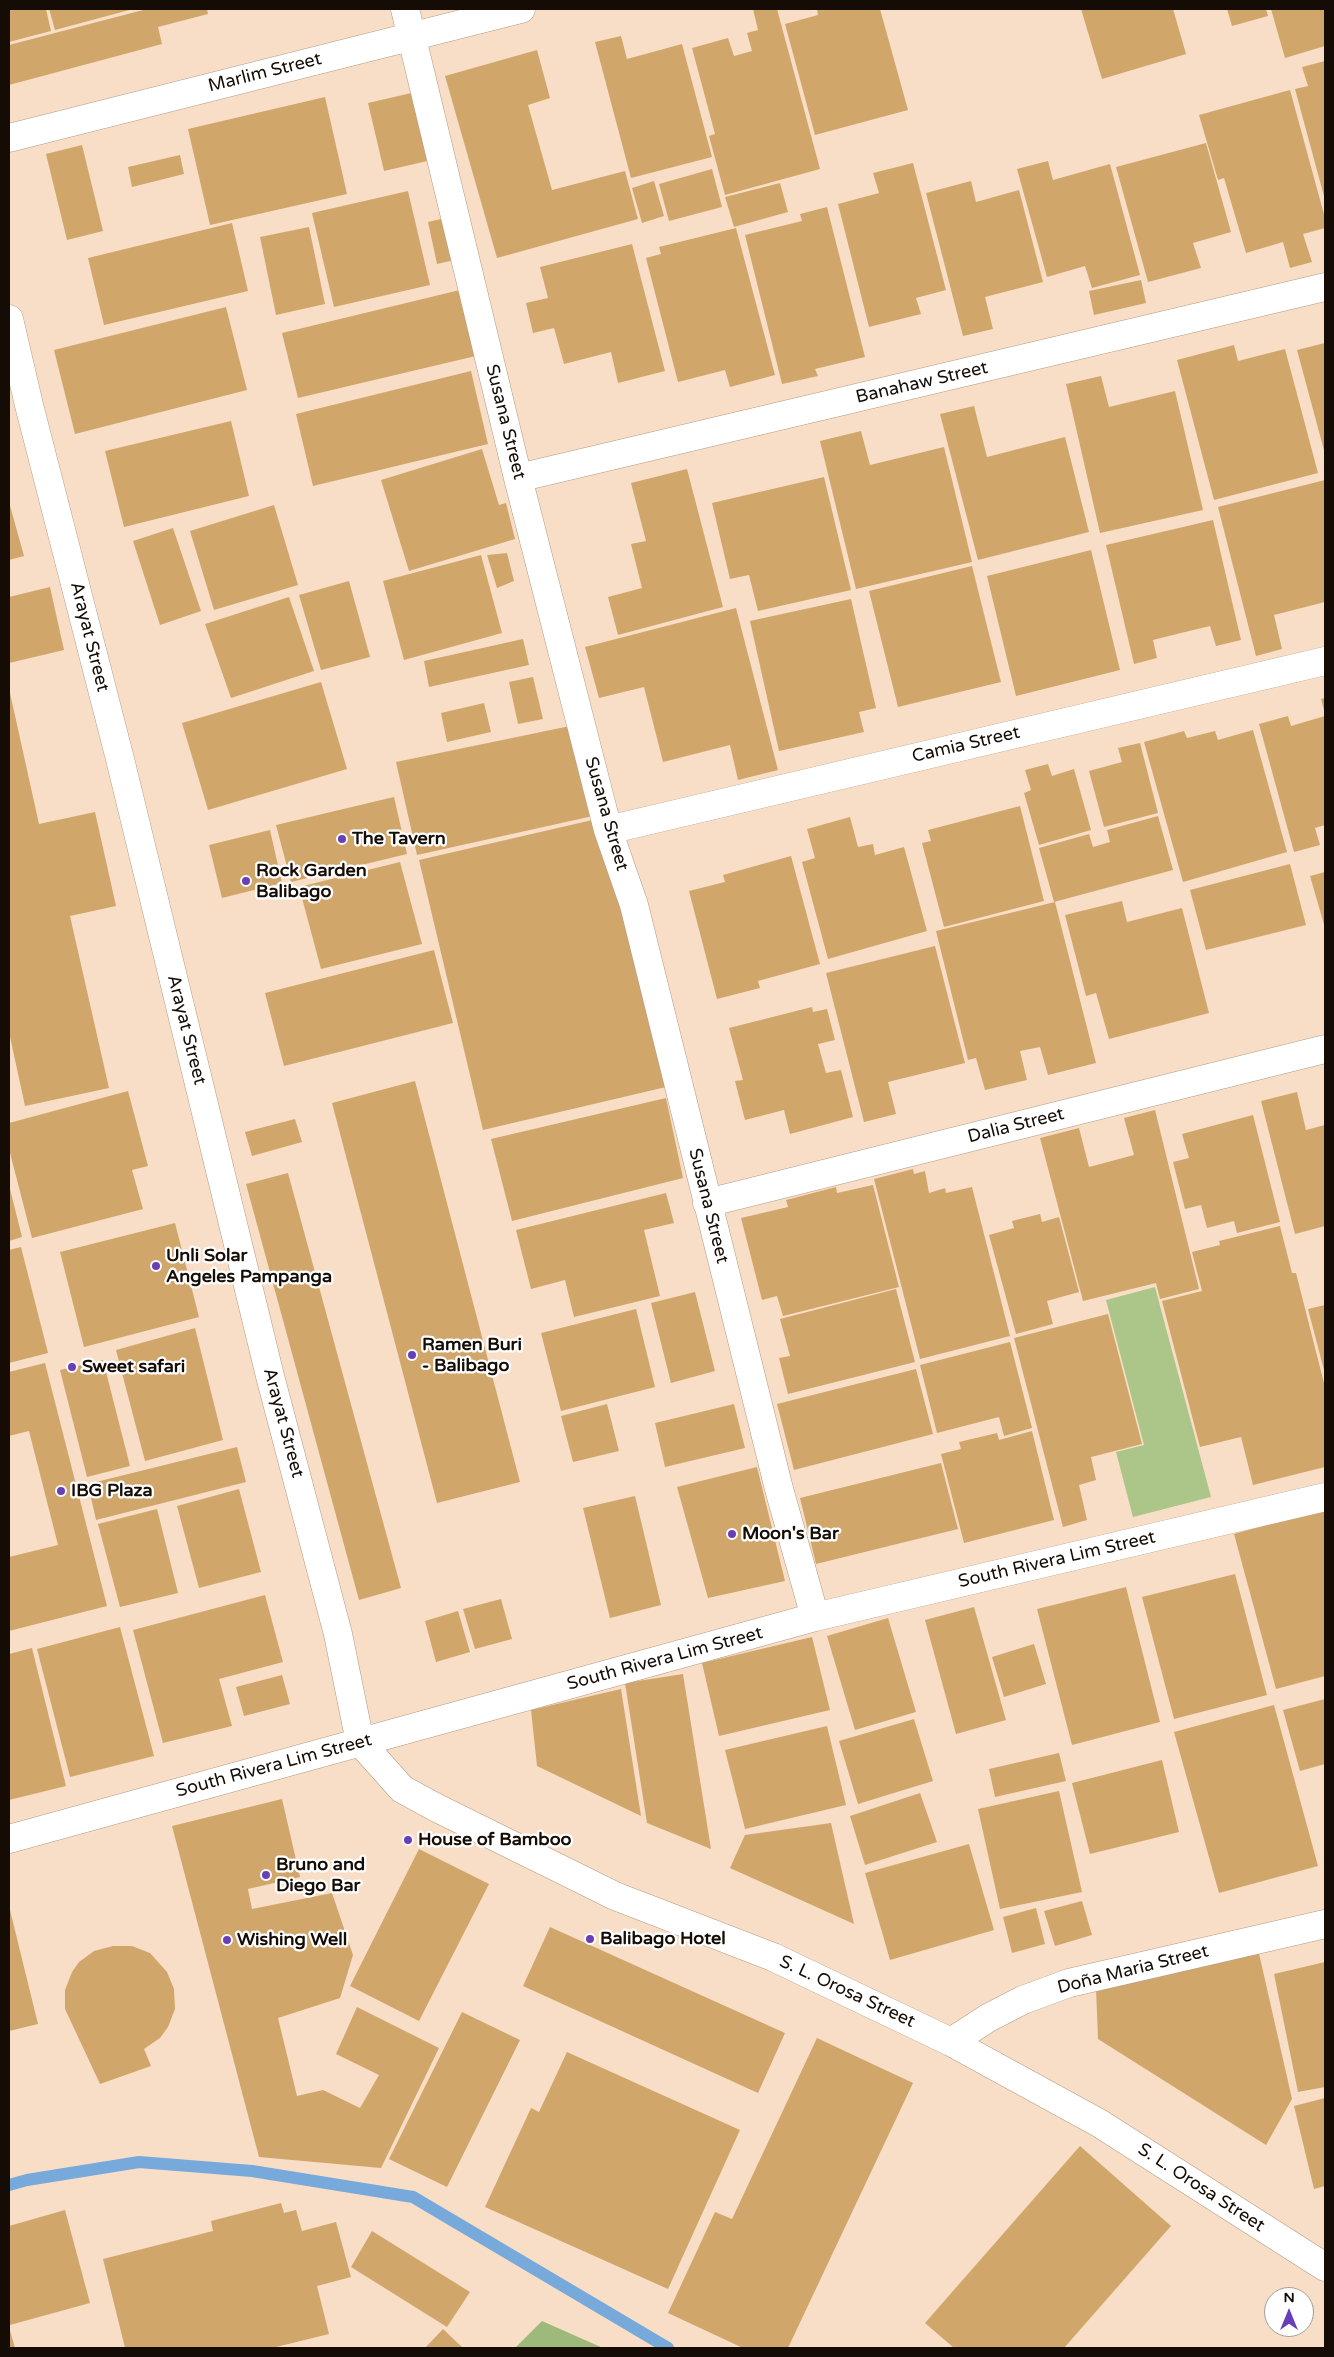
<!DOCTYPE html>
<html>
<head>
<meta charset="utf-8">
<style>
	body { margin:0 }
	#map { position:relative; width:1334px; height:2357px; overflow:hidden; background:#f8dec6; font-family:"Varela Round",sans-serif }
	canvas { display:block }
	.frame { position:absolute; inset:0; border:10px solid #140c05; pointer-events:none }
	.north { position:absolute; left:1264px; top:2287px; width:50px; height:50px; box-sizing:border-box; background:#fff; border:1px solid #a19e9b; border-radius:50%; rotate:0deg; font-size:14px; font-weight:700; line-height:20px; text-align:center; color:#140c05 }
	.north::after { content:''; display:block; margin:auto; width:18px; height:22px; background:#683fb7; clip-path:polygon(50% 0,100% 100%,50% 72%,0 100%) }
</style>
</head>
<body>
<div id="map">
<canvas width="1334" height="2357"></canvas>
<div class="frame"></div>
<div class="north">N</div>
</div>
<script>
const ctx = document.querySelector('canvas').getContext('2d');
ctx.lineJoin = 'round';
function fill(path, color) {
  ctx.fillStyle = color;
  ctx.fill(path, 'evenodd');
}
function strokePath(path, color, width, dash) {
  ctx.strokeStyle = color;
  ctx.lineWidth = width;
  ctx.lineCap = dash ? 'butt' : 'round';
  ctx.setLineDash(dash || []);
  ctx.stroke(path);
}
function drawText(font, color, halo, rows, align = 'center') {
  ctx.font = font + ' "Varela Round",sans-serif';
  ctx.lineWidth = 4.5;
  ctx.setLineDash([]);
  ctx.textBaseline = 'middle';
  ctx.strokeStyle = halo;
  ctx.fillStyle = color;
  for (const [text, x, y, turn = 0] of rows) {
    ctx.save();
    ctx.translate(x, y);
    ctx.rotate((+turn || 0) * Math.PI / 180);
    ctx.textAlign = isNaN(turn) ? turn : align;
    if (halo) ctx.strokeText(text, 0, 0);
    ctx.fillText(text, 0, 0);
    ctx.restore();
  }
}
const green = new Path2D(`
	M 1155,1287 L 1211,1497 L 1133,1517 L 1116,1452 L 1144,1445 L 1106,1300 Z`);
const forest = new Path2D(`
	M 542,2321 L 603,2348 L 515,2348 Z`);
const stream = new Path2D(`
	M 9,2185 L 27,2180 L 139,2162 L 252,2171 L 413,2197 L 668,2348`);
const building = new Path2D(`
	M 9,9 L 46,9 L 51,31 L 9,42 Z
	M 49,9 L 133,9 L 55,30 Z
	M 147,9 L 207,9 L 208,14 L 158,27 L 162,44 L 9,85 L 9,45 Z
	M 753,9 L 777,9 L 820,169 L 725,195 L 709,136 L 715,134 L 692,48 L 728,38 L 734,56 L 752,51 L 747,33 L 758,30 Z
	M 817,9 L 880,9 L 908,110 L 815,135 L 785,24 L 818,15 Z
	M 1081,9 L 1173,9 L 1186,54 L 1102,79 Z
	M 1227,9 L 1266,9 L 1268,16 L 1232,26 Z
	M 1271,9 L 1325,9 L 1325,46 L 1285,58 Z
	M 621,36 L 627,59 L 682,44 L 712,157 L 631,178 L 595,42 Z
	M 537,50 L 550,98 L 528,105 L 552,190 L 625,171 L 638,219 L 497,258 L 445,76 Z
	M 1325,61 L 1325,200 L 1295,89 L 1308,86 L 1302,67 Z
	M 1290,90 L 1325,218 L 1325,228 L 1303,234 L 1312,262 L 1290,268 L 1283,242 L 1246,253 L 1224,178 L 1218,180 L 1199,115 Z
	M 420,91 L 436,159 L 384,171 L 368,103 Z
	M 325,97 L 347,194 L 210,225 L 188,129 Z
	M 1206,143 L 1231,232 L 1193,243 L 1201,268 L 1148,282 L 1116,167 Z
	M 82,145 L 103,231 L 67,240 L 46,154 Z
	M 180,155 L 184,174 L 132,187 L 128,167 Z
	M 1048,161 L 1053,180 L 1110,164 L 1140,275 L 1092,288 L 1085,266 L 1047,277 L 1017,169 Z
	M 913,163 L 946,290 L 916,298 L 921,314 L 869,327 L 838,204 L 879,193 L 873,173 Z
	M 712,169 L 722,207 L 669,221 L 659,184 Z
	M 654,181 L 664,216 L 642,223 L 632,188 Z
	M 971,181 L 976,202 L 1019,190 L 1043,282 L 985,297 L 993,329 L 963,336 L 926,193 Z
	M 780,183 L 788,212 L 734,227 L 725,197 Z
	M 408,191 L 430,285 L 334,307 L 312,213 Z
	M 827,207 L 865,357 L 815,369 L 818,376 L 782,384 L 745,235 L 802,221 L 800,214 Z
	M 454,216 L 463,258 L 437,264 L 428,222 Z
	M 232,223 L 248,291 L 104,325 L 88,258 Z
	M 309,227 L 325,304 L 276,315 L 260,237 Z
	M 736,228 L 775,375 L 730,387 L 725,370 L 678,382 L 646,258 L 661,254 L 659,247 Z
	M 632,244 L 665,371 L 618,383 L 611,352 L 564,364 L 554,328 L 533,333 L 526,303 L 548,298 L 540,267 Z
	M 1141,280 L 1146,303 L 1094,315 L 1089,291 Z
	M 464,289 L 480,355 L 298,398 L 282,333 Z
	M 226,307 L 247,390 L 75,434 L 54,350 Z
	M 1325,343 L 1325,454 L 1297,350 Z
	M 1234,345 L 1238,361 L 1285,349 L 1318,473 L 1214,500 L 1177,360 Z
	M 471,371 L 488,444 L 313,486 L 296,414 Z
	M 1101,376 L 1109,407 L 1175,391 L 1203,510 L 1100,533 L 1066,384 Z
	M 974,406 L 987,457 L 1065,437 L 1089,532 L 978,560 L 940,414 Z
	M 231,421 L 249,496 L 124,527 L 105,451 Z
	M 861,431 L 870,465 L 944,447 L 972,562 L 856,589 L 820,441 Z
	M 482,449 L 499,505 L 506,503 L 515,539 L 409,571 L 381,480 Z
	M 687,469 L 723,607 L 618,635 L 608,597 L 642,588 L 631,544 L 646,541 L 631,483 Z
	M 824,477 L 851,590 L 758,611 L 749,575 L 730,579 L 712,503 Z
	M 1325,480 L 1325,602 L 1274,615 L 1282,649 L 1256,656 L 1218,507 Z
	M 9,502 L 24,556 L 9,560 Z
	M 274,505 L 298,585 L 214,610 L 190,531 Z
	M 1213,520 L 1241,640 L 1216,646 L 1210,626 L 1181,633 L 1153,640 L 1157,658 L 1134,664 L 1106,545 Z
	M 173,528 L 201,611 L 160,625 L 133,541 Z
	M 1091,550 L 1120,670 L 1016,696 L 987,576 Z
	M 507,553 L 514,581 L 497,588 L 487,555 Z
	M 481,555 L 502,633 L 404,660 L 383,581 Z
	M 972,566 L 1001,682 L 898,707 L 869,591 Z
	M 349,581 L 370,657 L 321,670 L 299,595 Z
	M 50,587 L 64,650 L 9,663 L 9,597 Z
	M 289,597 L 314,671 L 231,698 L 205,624 Z
	M 851,599 L 876,708 L 859,712 L 864,732 L 779,751 L 750,621 Z
	M 736,608 L 778,770 L 738,780 L 730,745 L 663,762 L 644,687 L 599,698 L 585,647 Z
	M 523,639 L 529,665 L 429,687 L 424,661 Z
	M 533,677 L 543,719 L 518,724 L 509,682 Z
	M 321,682 L 347,769 L 208,810 L 182,723 Z
	M 10,693 L 39,824 L 95,812 L 116,906 L 70,916 L 109,1088 L 25,1106 L 9,1032 Z
	M 1325,698 L 1325,714 L 1321,699 Z
	M 484,703 L 491,732 L 447,742 L 441,713 Z
	M 1288,716 L 1291,726 L 1325,716 L 1325,825 L 1315,828 L 1320,845 L 1294,852 L 1259,724 Z
	M 570,726 L 593,816 L 417,855 L 396,762 Z
	M 1253,730 L 1287,852 L 1183,882 L 1144,742 L 1184,731 L 1187,738 L 1215,731 L 1218,740 Z
	M 1140,743 L 1158,813 L 1104,827 L 1089,771 L 1122,762 L 1118,748 Z
	M 1048,764 L 1052,776 L 1074,769 L 1091,830 L 1039,845 L 1024,793 L 1031,790 L 1025,770 Z
	M 394,797 L 407,854 L 291,882 L 276,825 Z
	M 1020,806 L 1044,901 L 944,927 L 922,843 L 931,841 L 928,830 Z
	M 1158,816 L 1173,870 L 1054,902 L 1039,848 L 1089,834 L 1093,847 L 1110,842 L 1107,830 Z
	M 850,817 L 858,847 L 873,844 L 875,855 L 904,847 L 927,931 L 828,959 L 802,862 L 815,858 L 807,829 Z
	M 601,818 L 666,1087 L 483,1130 L 419,860 Z
	M 270,830 L 282,883 L 222,898 L 209,845 Z
	M 791,856 L 820,964 L 758,981 L 760,988 L 717,999 L 689,891 L 725,882 L 723,875 Z
	M 400,862 L 422,944 L 321,969 L 299,887 Z
	M 1290,864 L 1306,925 L 1206,950 L 1190,890 Z
	M 1325,872 L 1325,928 L 1310,876 Z
	M 1122,901 L 1127,922 L 1182,908 L 1209,1013 L 1109,1039 L 1096,993 L 1086,996 L 1065,915 Z
	M 1055,902 L 1096,1063 L 1048,1075 L 1040,1047 L 1020,1051 L 1027,1080 L 985,1090 L 976,1058 L 968,1060 L 936,931 Z
	M 935,946 L 965,1063 L 888,1082 L 896,1114 L 864,1122 L 826,973 Z
	M 434,950 L 453,1023 L 284,1066 L 265,993 Z
	M 812,1007 L 813,1012 L 827,1009 L 835,1040 L 818,1044 L 826,1073 L 841,1070 L 853,1117 L 790,1134 L 784,1110 L 745,1120 L 735,1081 L 743,1080 L 729,1028 Z
	M 415,1081 L 520,1482 L 437,1503 L 332,1103 Z
	M 128,1091 L 148,1166 L 132,1170 L 143,1209 L 32,1238 L 9,1149 L 9,1123 Z
	M 1297,1092 L 1306,1130 L 1325,1125 L 1325,1226 L 1295,1234 L 1261,1101 Z
	M 666,1098 L 683,1178 L 512,1221 L 491,1139 Z
	M 1155,1110 L 1199,1289 L 1160,1299 L 1156,1283 L 1083,1301 L 1040,1138 L 1079,1128 L 1089,1167 L 1134,1155 L 1124,1118 Z
	M 1253,1115 L 1280,1222 L 1237,1233 L 1234,1221 L 1207,1228 L 1201,1205 L 1185,1209 L 1173,1162 L 1189,1158 L 1182,1134 Z
	M 295,1119 L 302,1142 L 252,1156 L 245,1132 Z
	M 913,1169 L 914,1174 L 925,1171 L 929,1193 L 945,1188 L 946,1193 L 972,1187 L 1010,1336 L 920,1359 L 874,1179 Z
	M 288,1173 L 401,1588 L 359,1600 L 246,1184 Z
	M 9,1185 L 22,1237 L 9,1241 Z
	M 873,1185 L 899,1287 L 783,1316 L 777,1296 L 762,1300 L 741,1218 L 788,1207 L 786,1200 L 836,1187 L 837,1193 Z
	M 666,1193 L 674,1223 L 644,1230 L 660,1296 L 574,1317 L 565,1280 L 531,1289 L 516,1230 Z
	M 1040,1214 L 1042,1222 L 1059,1217 L 1079,1292 L 1047,1301 L 1053,1324 L 1016,1334 L 989,1235 L 1014,1228 L 1012,1221 Z
	M 175,1223 L 199,1317 L 84,1347 L 60,1252 Z
	M 1280,1226 L 1292,1273 L 1296,1273 L 1325,1387 L 1325,1467 L 1253,1485 L 1241,1437 L 1200,1447 L 1162,1301 L 1202,1291 L 1192,1252 L 1220,1245 L 1219,1241 Z
	M 21,1247 L 48,1353 L 9,1363 L 9,1250 Z
	M 896,1289 L 915,1362 L 788,1394 L 779,1358 L 790,1356 L 780,1319 Z
	M 695,1292 L 715,1371 L 671,1383 L 651,1303 Z
	M 1325,1305 L 1325,1374 L 1308,1309 Z
	M 636,1309 L 655,1387 L 561,1411 L 541,1333 Z
	M 1108,1314 L 1142,1444 L 1091,1457 L 1096,1480 L 1079,1485 L 1087,1520 L 1063,1527 L 1014,1338 Z
	M 195,1328 L 223,1440 L 145,1461 L 116,1350 Z
	M 1010,1342 L 1032,1428 L 1004,1436 L 999,1417 L 937,1433 L 920,1365 Z
	M 103,1360 L 130,1466 L 87,1477 L 60,1370 Z
	M 45,1363 L 107,1606 L 9,1631 L 9,1557 L 58,1545 L 29,1431 L 9,1436 L 9,1372 Z
	M 916,1369 L 933,1434 L 794,1470 L 777,1404 Z
	M 607,1404 L 619,1451 L 573,1462 L 561,1416 Z
	M 734,1404 L 745,1448 L 665,1467 L 655,1423 Z
	M 1032,1431 L 1054,1520 L 964,1543 L 941,1454 L 961,1449 L 959,1442 L 997,1433 L 999,1440 Z
	M 237,1447 L 246,1482 L 96,1520 L 88,1484 Z
	M 941,1463 L 958,1529 L 816,1564 L 800,1498 Z
	M 757,1467 L 785,1581 L 708,1598 L 677,1487 Z
	M 239,1489 L 261,1572 L 199,1588 L 177,1506 Z
	M 635,1496 L 661,1605 L 610,1618 L 583,1508 Z
	M 157,1509 L 178,1593 L 120,1607 L 98,1524 Z
	M 1325,1509 L 1325,1676 L 1276,1689 L 1234,1534 Z
	M 1235,1574 L 1267,1695 L 1174,1719 L 1142,1597 Z
	M 1126,1587 L 1160,1722 L 1072,1745 L 1037,1609 Z
	M 265,1595 L 283,1662 L 219,1679 L 232,1726 L 163,1743 L 133,1630 Z
	M 501,1599 L 512,1639 L 475,1649 L 463,1609 Z
	M 974,1607 L 1006,1720 L 956,1734 L 925,1620 Z
	M 458,1611 L 470,1652 L 436,1662 L 425,1621 Z
	M 888,1618 L 916,1712 L 855,1730 L 827,1636 Z
	M 120,1627 L 154,1756 L 70,1777 L 37,1649 Z
	M 812,1637 L 830,1710 L 719,1736 L 702,1663 Z
	M 1034,1644 L 1046,1684 L 1004,1697 L 992,1657 Z
	M 32,1648 L 66,1786 L 9,1800 L 9,1654 Z
	M 683,1674 L 711,1849 L 647,1823 L 625,1683 Z
	M 282,1675 L 290,1704 L 244,1716 L 236,1687 Z
	M 621,1689 L 641,1816 L 537,1766 L 531,1710 Z
	M 1325,1699 L 1325,1764 L 1300,1771 L 1283,1710 Z
	M 1274,1705 L 1318,1866 L 1219,1893 L 1174,1732 Z
	M 914,1719 L 933,1781 L 858,1804 L 839,1741 Z
	M 827,1726 L 846,1805 L 745,1829 L 725,1750 Z
	M 1059,1753 L 1066,1781 L 995,1797 L 989,1769 Z
	M 1162,1760 L 1179,1832 L 1090,1854 L 1072,1783 Z
	M 1059,1791 L 1082,1892 L 1000,1909 L 978,1809 Z
	M 920,1793 L 937,1842 L 865,1865 L 850,1816 Z
	M 282,1799 L 300,1877 L 248,1889 L 252,1909 L 332,1893 L 353,1955 L 340,1998 L 278,2018 L 297,2096 L 323,2090 L 360,2108 L 379,2075 L 336,2054 L 357,2007 L 439,2048 L 381,2168 L 259,2157 L 172,1826 Z
	M 831,1823 L 854,1924 L 730,1868 L 745,1835 Z
	M 969,1844 L 994,1930 L 890,1960 L 865,1873 Z
	M 419,1849 L 489,1884 L 419,2021 L 350,1986 Z
	M 1082,1901 L 1092,1935 L 1055,1946 L 1044,1911 Z
	M 9,1906 L 38,2024 L 9,2031 Z
	M 1036,1908 L 1045,1944 L 1012,1953 L 1003,1917 Z
	M 550,1927 L 785,2033 L 758,2093 L 523,1986 Z
	M 113,1946 L 132,1946 L 150,1953 L 167,1972 L 174,1989 L 175,2009 L 168,2027 L 160,2038 L 144,2049 L 151,2066 L 100,2084 L 65,2009 L 65,1990 L 72,1972 L 79,1962 L 94,1951 Z
	M 1258,1949 L 1292,2099 L 1266,2145 L 1098,2039 L 1096,1988 Z
	M 1325,1962 L 1325,2087 L 1298,2092 L 1274,1974 Z
	M 462,2012 L 520,2040 L 447,2187 L 389,2159 Z
	M 817,2038 L 913,2083 L 788,2348 L 743,2348 L 668,2313 L 715,2212 L 732,2219 Z
	M 567,2052 L 740,2130 L 668,2289 L 485,2207 L 531,2108 L 539,2112 Z
	M 1325,2098 L 1325,2186 L 1314,2189 L 1294,2106 Z
	M 1080,2146 L 1171,2226 L 1064,2348 L 954,2348 L 925,2323 Z
	M 281,2203 L 284,2213 L 296,2210 L 302,2231 L 336,2222 L 351,2277 L 317,2286 L 329,2334 L 272,2348 L 125,2348 L 103,2259 L 213,2231 L 211,2221 Z
	M 65,2210 L 90,2303 L 10,2325 L 9,2226 Z
	M 372,2231 L 470,2292 L 447,2327 L 351,2267 Z
	M 9,2327 L 15,2348 L 9,2348 Z
	M 443,2329 L 463,2348 L 425,2348 Z`);
const minor = new Path2D(`
	M 405,9 L 518,478 L 608,830 L 634,905 L 779,1489 L 815,1617
	M 9,138 L 521,9
	M 9,319 L 29,405 L 120,759 L 270,1376 L 338,1634 L 360,1742 L 402,1789 L 435,1807 L 615,1896 L 773,1957 L 951,2042 L 1099,2123 L 1325,2267
	M 518,478 L 1325,287
	M 608,830 L 1325,661
	M 707,1203 L 1325,1049
	M 9,1839 L 815,1617 L 1325,1497
	M 951,2042 L 988,2018 L 1023,2000 L 1069,1983 L 1325,1924`);
const markers = [
	[342,839,5,"#683fb7"],
	[246,881,5,"#683fb7"],
	[156,1266,5,"#683fb7"],
	[412,1355,5,"#683fb7"],
	[72,1367,5,"#683fb7"],
	[61,1491,5,"#683fb7"],
	[732,1534,5,"#683fb7"],
	[408,1840,5,"#683fb7"],
	[266,1875,5,"#683fb7"],
	[590,1939,5,"#683fb7"],
	[227,1940,5,"#683fb7"]
];
const streetNames = [
	["Marlim Street",265,73,-14],
	["Banahaw Street",922,383,-13],
	["Susana Street",505,422,76],
	["Arayat Street",89,637,76],
	["Camia Street",966,745,-13],
	["Susana Street",606,814,74],
	["Arayat Street",186,1030,76],
	["Dalia Street",1016,1126,-14],
	["Susana Street",708,1206,76],
	["Arayat Street",283,1423,75],
	["South Rivera Lim Street",1057,1560,-13],
	["South Rivera Lim Street",665,1659,-15],
	["South Rivera Lim Street",274,1766,-15],
	["Doña Maria Street",1133,1970,-14],
	["S. L. Orosa Street",847,1992,25],
	["S. L. Orosa Street",1201,2188,33]
];
const poiNames = [
	["The Tavern",352,839],
	["Rock Garden",256,871],
	["Balibago",256,892],
	["Unli Solar",166,1256],
	["Angeles Pampanga",166,1277],
	["Ramen Buri",422,1345],
	["- Balibago",422,1366],
	["Sweet safari",82,1367],
	["IBG Plaza",71,1491],
	["Moon's Bar",742,1534],
	["House of Bamboo",418,1840],
	["Bruno and",276,1865],
	["Diego Bar",276,1886],
	["Balibago Hotel",600,1939],
	["Wishing Well",237,1940]
];
fill(green, '#abc688');
fill(forest, '#9eba7a');
strokePath(stream, '#77a9db', 12);
fill(building, '#d1a66b');
strokePath(minor, '#b39b84', 29);
strokePath(minor, '#fff', 28);
for (const [x, y, r, color] of markers) {
  const dot = new Path2D();
  dot.arc(x, y, r, 0, 2 * Math.PI);
  ctx.fillStyle = color;
  ctx.fill(dot);
  strokePath(dot, '#fff', 2);
}
drawText('18px', '#140c05', '#fff', streetNames);
drawText('bold 18px', '#140c05', '#fff', poiNames, 'left');
</script>
</body>
</html>
